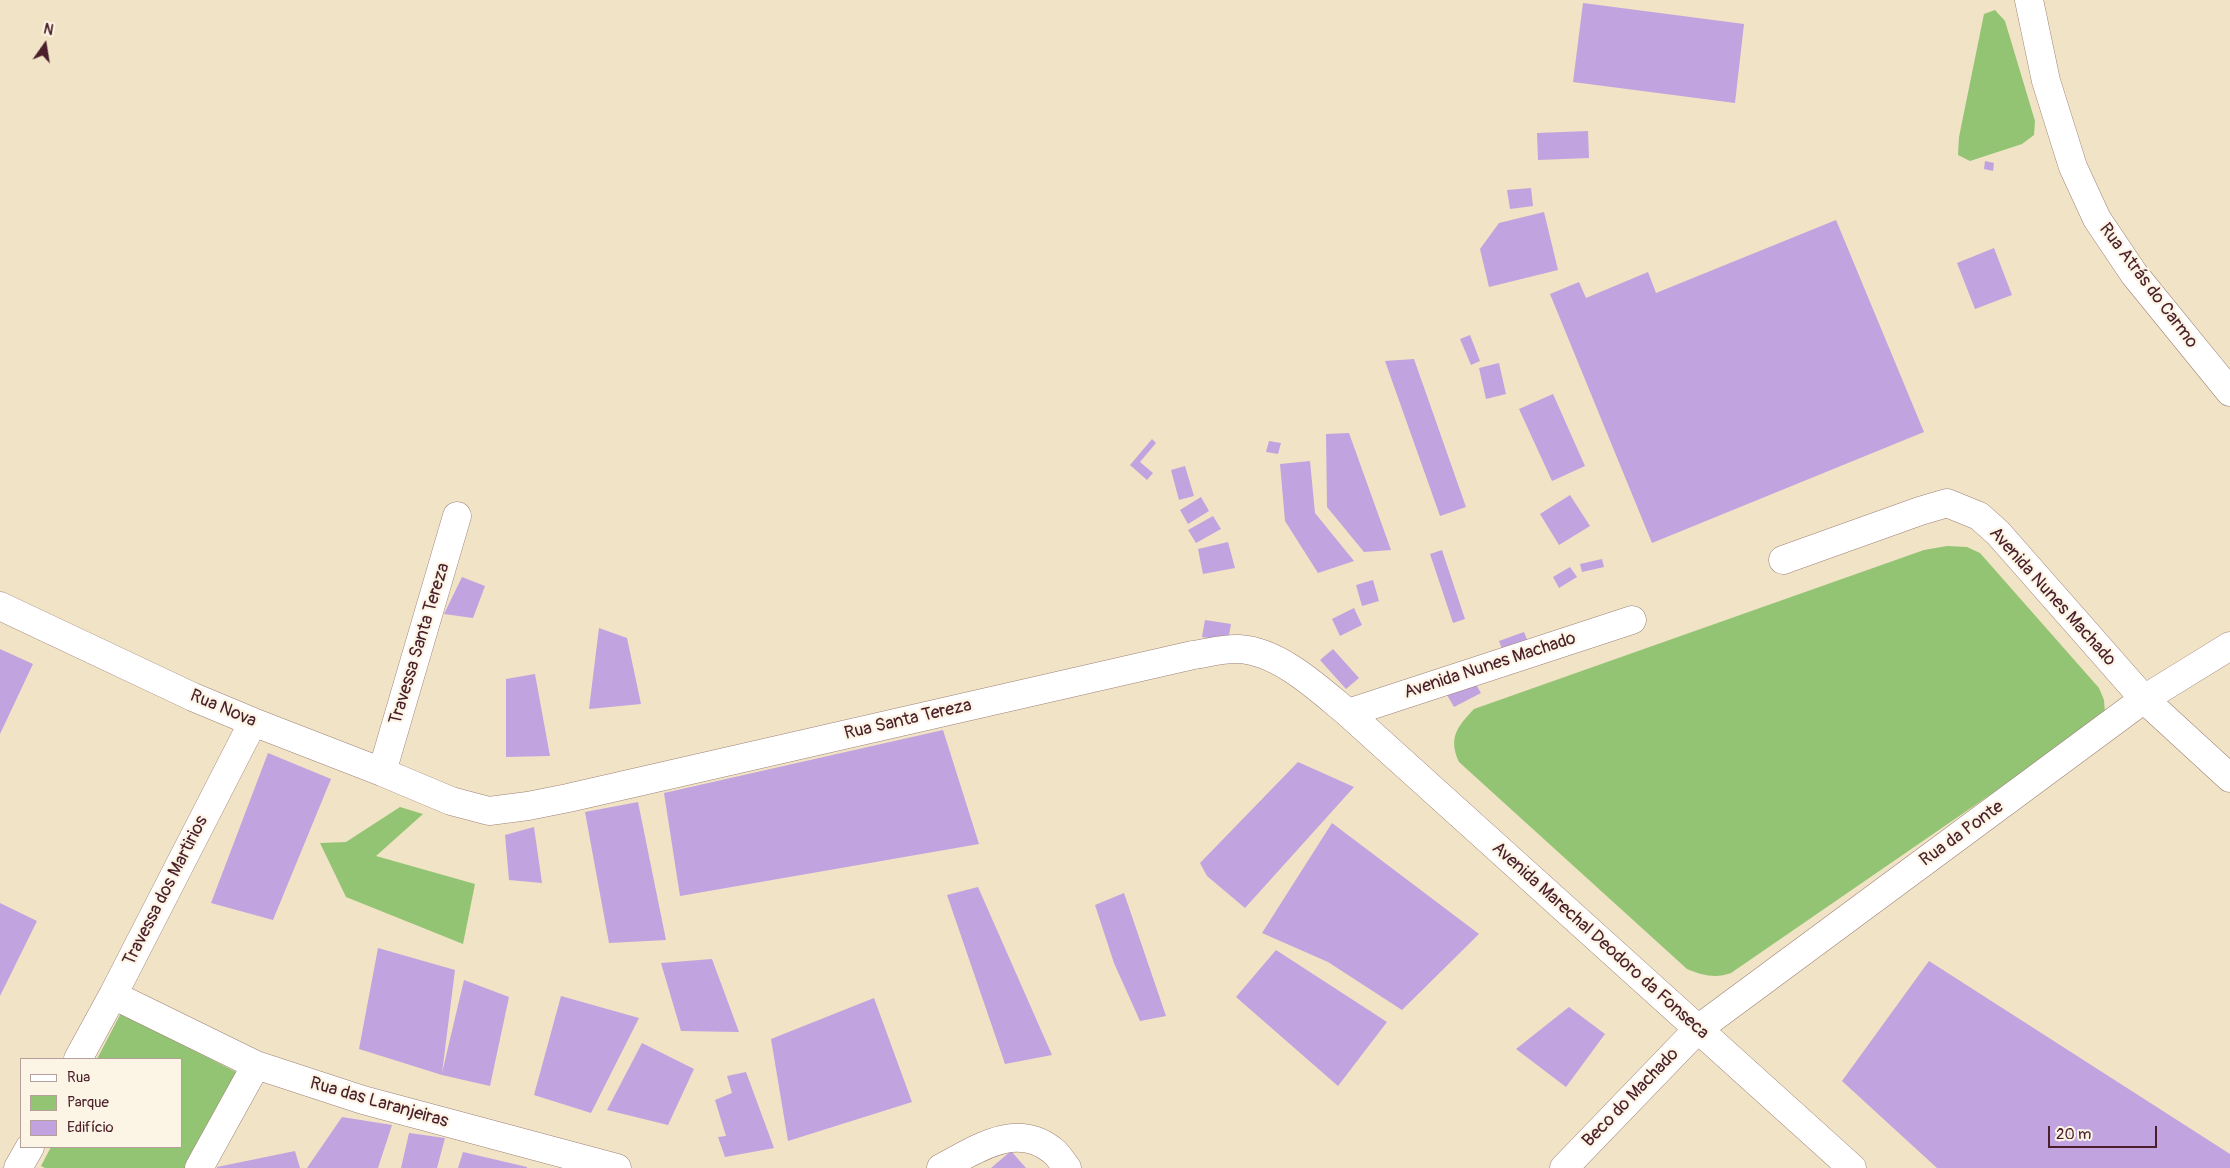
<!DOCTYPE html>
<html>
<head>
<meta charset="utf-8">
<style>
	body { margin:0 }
	#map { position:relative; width:2230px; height:1168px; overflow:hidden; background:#f1e3c5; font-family:Pangolin,sans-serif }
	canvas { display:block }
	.legend { position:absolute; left:20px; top:1058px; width:162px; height:90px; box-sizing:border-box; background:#fcf5e5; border:1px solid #b59f9b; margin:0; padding:6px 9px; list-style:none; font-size:15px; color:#4a1f2b }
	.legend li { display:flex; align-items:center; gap:10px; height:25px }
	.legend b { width:25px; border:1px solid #b59f9b }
	.north { position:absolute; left:20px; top:20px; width:50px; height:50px; -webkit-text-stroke:4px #fcf5e5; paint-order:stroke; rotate:13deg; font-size:14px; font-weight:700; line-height:20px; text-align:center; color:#4a1f2b }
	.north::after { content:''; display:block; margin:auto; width:18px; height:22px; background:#4a1f2b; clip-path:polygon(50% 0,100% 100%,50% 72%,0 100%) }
	.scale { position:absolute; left:2048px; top:1126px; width:109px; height:22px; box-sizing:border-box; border:2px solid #4a1f2b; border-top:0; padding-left:6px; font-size:15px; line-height:18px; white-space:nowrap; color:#4a1f2b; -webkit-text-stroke:4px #fcf5e5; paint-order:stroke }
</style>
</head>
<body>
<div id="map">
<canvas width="2230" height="1168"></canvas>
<ul class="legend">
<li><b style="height:6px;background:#fff"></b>Rua</li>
<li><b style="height:14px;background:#93c474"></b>Parque</li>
<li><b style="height:14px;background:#c1a3e0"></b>Edifício</li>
</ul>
<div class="north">N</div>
<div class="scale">20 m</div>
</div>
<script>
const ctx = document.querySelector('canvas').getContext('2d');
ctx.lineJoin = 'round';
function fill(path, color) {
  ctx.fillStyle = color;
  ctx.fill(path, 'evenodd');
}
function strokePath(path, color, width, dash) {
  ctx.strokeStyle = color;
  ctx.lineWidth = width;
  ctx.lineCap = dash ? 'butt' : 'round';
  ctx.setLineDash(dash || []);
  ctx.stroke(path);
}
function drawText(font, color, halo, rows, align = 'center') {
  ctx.font = font + ' Pangolin,sans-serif';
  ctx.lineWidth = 4.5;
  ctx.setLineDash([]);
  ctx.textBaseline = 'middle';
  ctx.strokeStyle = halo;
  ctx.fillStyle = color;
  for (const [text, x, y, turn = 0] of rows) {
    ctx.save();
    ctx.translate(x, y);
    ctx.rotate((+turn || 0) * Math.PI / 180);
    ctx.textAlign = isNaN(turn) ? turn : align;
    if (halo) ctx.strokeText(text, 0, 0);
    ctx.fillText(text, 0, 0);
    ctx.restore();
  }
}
const green = new Path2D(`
	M 1995,10 L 2005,21 L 2035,121 L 2034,135 L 2022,144 L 1970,161 L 1958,155 L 1959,137 L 1984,14 Z
	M 1947,546 L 1967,547 L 1980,553 L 2099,688 L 2104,700 L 2105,713 L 2093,724 L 1731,973 C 1715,979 1702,975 1687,969 L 1459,762 C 1448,738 1457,727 1474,709 L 1924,550 Z
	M 400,807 L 423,814 L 376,856 L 475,884 L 463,944 L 346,897 L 320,843 L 346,842 Z
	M 121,1013 L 238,1073 L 186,1168 L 45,1168 L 41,1166 L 51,1147 L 181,1147 L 181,1059 L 97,1059 Z`);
const building = new Path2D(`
	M 1583,3 L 1744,24 L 1735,103 L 1573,82 Z
	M 1588,131 L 1589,158 L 1538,160 L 1537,133 Z
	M 1985,161 L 1994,163 L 1993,171 L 1984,169 Z
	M 1531,188 L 1533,206 L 1510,209 L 1507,190 Z
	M 1544,212 L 1558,270 L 1489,287 L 1480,249 L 1499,223 Z
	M 1836,220 L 1924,432 L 1652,543 L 1550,294 L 1579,282 L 1586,298 L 1648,272 L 1656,293 Z
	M 1994,248 L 2012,295 L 1975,309 L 1957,263 Z
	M 1470,335 L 1480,361 L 1471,365 L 1460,339 Z
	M 1414,359 L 1466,507 L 1440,516 L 1385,361 Z
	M 1499,363 L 1506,394 L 1486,399 L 1479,368 Z
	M 1553,394 L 1585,466 L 1552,481 L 1519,409 Z
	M 1349,433 L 1391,550 L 1364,552 L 1327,507 L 1326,434 Z
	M 1152,439 L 1156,443 L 1140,462 L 1153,473 L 1147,480 L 1130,465 Z
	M 1269,441 L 1281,443 L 1278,454 L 1266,452 Z
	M 1310,461 L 1315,513 L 1354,561 L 1318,573 L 1285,521 L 1280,464 Z
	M 1185,466 L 1194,496 L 1179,500 L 1171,470 Z
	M 1570,495 L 1590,526 L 1559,545 L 1540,514 Z
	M 1201,497 L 1209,511 L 1188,524 L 1180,510 Z
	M 1213,516 L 1221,529 L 1196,543 L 1188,530 Z
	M 1228,542 L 1235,568 L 1203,574 L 1198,549 Z
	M 1442,550 L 1465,619 L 1453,623 L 1430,554 Z
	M 1602,559 L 1604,567 L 1582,572 L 1580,564 Z
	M 1570,567 L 1577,577 L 1559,588 L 1553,577 Z
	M 462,577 L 485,586 L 473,618 L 444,614 Z
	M 1373,580 L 1379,601 L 1362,606 L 1356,585 Z
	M 1354,608 L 1362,625 L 1340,636 L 1332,619 Z
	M 1205,620 L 1231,624 L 1228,641 L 1202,637 Z
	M 599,628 L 627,638 L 641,704 L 589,709 Z
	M 1524,632 L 1530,647 L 1505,657 L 1499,641 Z
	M 0,649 L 33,664 L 0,734 Z
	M 1333,649 L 1359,678 L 1346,689 L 1320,660 Z
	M 535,674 L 550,756 L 506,757 L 506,679 Z
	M 1474,681 L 1481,693 L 1454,707 L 1447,695 Z
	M 943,730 L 979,844 L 680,896 L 664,793 Z
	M 268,753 L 331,779 L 273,920 L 211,903 Z
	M 1298,762 L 1354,787 L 1245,908 L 1207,876 L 1200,863 Z
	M 638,802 L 666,940 L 609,943 L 585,812 Z
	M 1332,823 L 1479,934 L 1402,1010 L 1328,962 L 1262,933 Z
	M 534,827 L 542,883 L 509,880 L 505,835 Z
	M 978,887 L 1052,1055 L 1005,1064 L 947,895 Z
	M 1124,893 L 1166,1016 L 1140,1021 L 1114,963 L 1095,905 Z
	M 0,903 L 37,921 L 0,996 Z
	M 378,948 L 455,970 L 442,1073 L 464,980 L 509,997 L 490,1086 L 442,1075 L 359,1049 Z
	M 1276,950 L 1387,1022 L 1338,1086 L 1236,997 Z
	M 712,959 L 739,1032 L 681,1031 L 661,963 Z
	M 1929,961 L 2230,1154 L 2230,1168 L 1937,1168 L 1842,1081 Z
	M 561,996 L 639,1018 L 591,1113 L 534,1095 Z
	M 874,998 L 912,1102 L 788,1141 L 771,1039 Z
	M 1569,1007 L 1605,1034 L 1566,1087 L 1516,1049 Z
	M 642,1043 L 694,1069 L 668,1125 L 607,1110 Z
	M 746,1072 L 774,1148 L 725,1157 L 718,1137 L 726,1136 L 715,1100 L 732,1093 L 727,1076 Z
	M 342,1117 L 392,1125 L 378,1168 L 307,1168 Z
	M 409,1133 L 445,1138 L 437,1168 L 401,1168 Z
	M 295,1151 L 300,1168 L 217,1168 L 217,1167 Z
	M 1011,1151 L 1026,1168 L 991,1168 Z
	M 463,1152 L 527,1167 L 527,1168 L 458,1168 Z`);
const minor = new Path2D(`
	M 2029,0 L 2046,81 L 2073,167 L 2097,219 L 2134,274 L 2230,392
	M 1783,560 L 1920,511 L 1947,503 L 1979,516 L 1998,533 L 2144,699 L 2230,778
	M 0,606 L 193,697 L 253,722 L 382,772 L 451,801 L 489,811 L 528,806 L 568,798 L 1193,655 C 1208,653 1224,648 1239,649 C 1279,651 1319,689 1348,713 L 1852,1168
	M 1348,713 L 1632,620
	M 382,772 L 457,516
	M 113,995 L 256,1065 L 363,1100 L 617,1168
	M 78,1059 L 113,995 L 253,722
	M 18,1168 L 30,1147
	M 199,1168 L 256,1065
	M 941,1168 C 976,1150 1015,1121 1052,1150 C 1058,1154 1062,1162 1067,1168
	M 1564,1168 L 1698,1029 L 2144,699 L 2230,646`);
const streetNames = [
	["Rua Atrás do Carmo",2148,286,53],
	["Avenida Nunes Machado",2052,597,48],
	["Travessa Santa Tereza",420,644,-73],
	["Avenida Nunes Machado",1490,666,-18],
	["Rua Nova",223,709,23],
	["Rua Santa Tereza",908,720,-13],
	["Rua da Ponte",1962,834,-36],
	["Travessa dos Martirios",166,891,-63],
	["Avenida Marechal Deodoro da Fonseca",1600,941,42],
	["Beco do Machado",1631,1098,-46],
	["Rua das Laranjeiras",379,1103,16]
];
fill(green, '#93c474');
fill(building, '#c1a3e0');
strokePath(minor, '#9e8178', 29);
strokePath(minor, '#fff', 28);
drawText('18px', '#4a1f2b', '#fcf5e5', streetNames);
</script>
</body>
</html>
